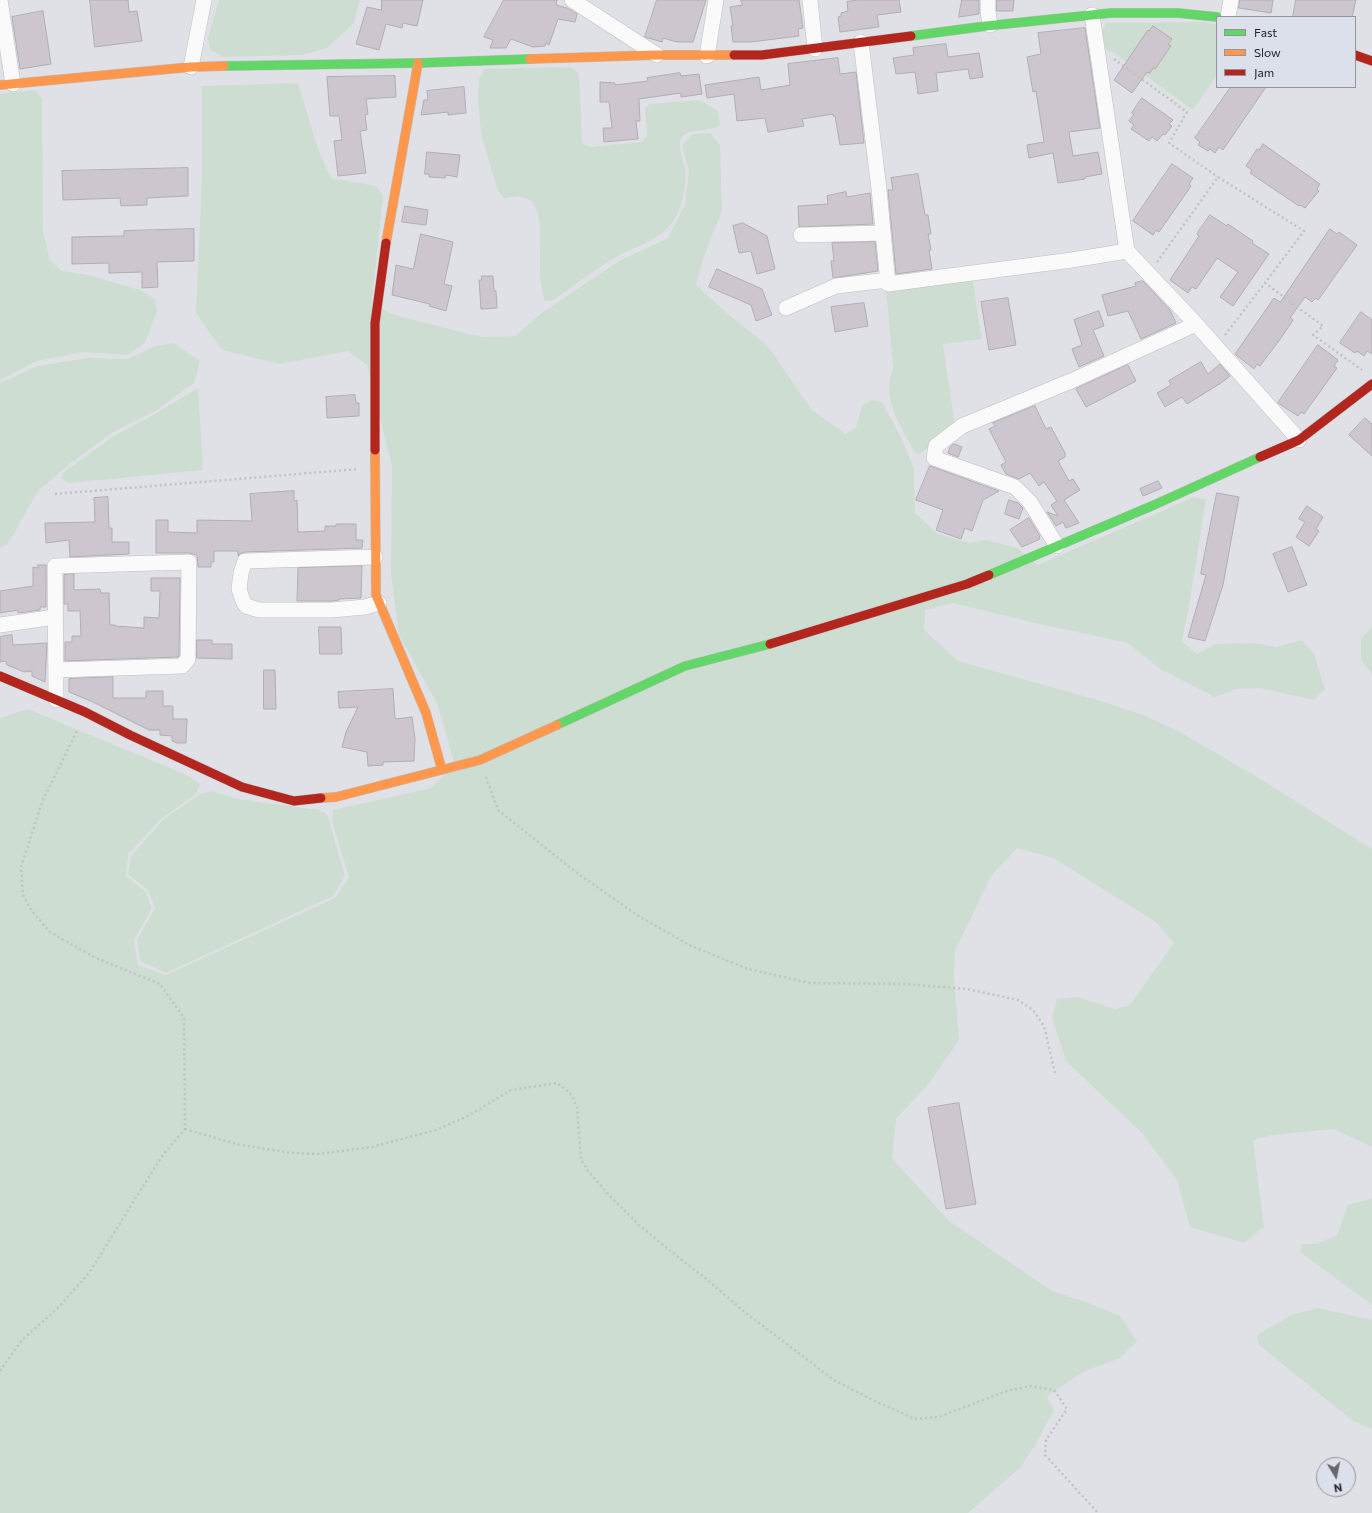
<!DOCTYPE html>
<html>
<head>
<meta charset="utf-8">
<style>
	body { margin:0 }
	#map { position:relative; width:1372px; height:1513px; overflow:hidden; background:#e0e1e6; font-family:Commissioner,sans-serif }
	canvas { display:block }
	.legend { position:absolute; left:1216px; top:16px; width:140px; height:72px; box-sizing:border-box; background:#dce0ea; border:1px solid #92959c; margin:0; padding:5px 7px; list-style:none; font-size:12px; color:#232528 }
	.legend li { display:flex; align-items:center; gap:8px; height:20px }
	.legend b { width:20px; border:1px solid #92959c }
	.north { position:absolute; left:1316px; top:1457px; width:40px; height:40px; box-sizing:border-box; background:#dce0ea; border:1px solid #92959c; border-radius:50%; rotate:170deg; font-size:11px; font-weight:700; line-height:16px; text-align:center; color:#232528 }
	.north::after { content:''; display:block; margin:auto; width:14px; height:18px; background:#65676a; clip-path:polygon(50% 0,100% 100%,50% 72%,0 100%) }
</style>
</head>
<body>
<div id="map">
<canvas width="1372" height="1513"></canvas>
<ul class="legend">
<li><b style="height:5px;background:#63d668"></b>Fast</li>
<li><b style="height:5px;background:#ff974d"></b>Slow</li>
<li><b style="height:5px;background:#b3261e"></b>Jam</li>
</ul>
<div class="north">N</div>
</div>
<script>
const ctx = document.querySelector('canvas').getContext('2d');
ctx.lineJoin = 'round';
function fill(path, color) {
  ctx.fillStyle = color;
  ctx.fill(path, 'evenodd');
}
function strokePath(path, color, width, dash) {
  ctx.strokeStyle = color;
  ctx.lineWidth = width;
  ctx.lineCap = dash ? 'butt' : 'round';
  ctx.setLineDash(dash || []);
  ctx.stroke(path);
}
const green = new Path2D(`
	M 219,0 L 360,0 L 354,23 L 327,48 L 302,55 L 223,57 L 210,50 L 208,38 Z
	M 1205,22 L 1217,25 L 1217,75 L 1193,110 L 1114,53 L 1106,50 L 1102,32 L 1106,23 Z
	M 571,67 L 579,73 L 582,143 L 591,147 L 642,142 L 647,135 L 645,108 L 650,104 L 700,100 L 718,111 L 720,125 C 709,133 694,127 683,136 C 675,144 685,161 685,171 C 686,188 683,206 674,220 C 660,241 636,246 616,257 C 594,270 574,286 553,300 L 545,301 C 535,273 544,243 538,215 C 537,210 534,205 532,201 L 519,196 L 504,198 L 498,191 L 481,134 L 478,97 L 479,79 L 484,69 Z
	M 298,83 L 319,152 L 331,178 L 376,186 L 383,195 L 372,301 L 391,314 L 481,337 L 515,336 L 543,312 L 619,261 L 668,238 L 685,205 L 689,171 L 682,145 L 693,134 L 710,133 L 720,145 L 722,211 L 704,256 L 696,285 L 728,314 L 767,345 L 812,410 L 845,434 L 856,428 L 862,406 L 871,400 L 882,402 L 902,439 L 914,469 L 915,513 L 938,534 L 969,543 L 986,540 L 1017,548 L 1038,565 L 1194,497 L 1206,499 L 1190,600 L 1182,641 L 1197,654 L 1216,644 L 1254,643 L 1276,647 L 1302,640 L 1314,654 L 1325,689 L 1314,700 L 1260,688 L 1237,689 L 1215,697 L 1160,669 L 1128,643 L 1035,623 L 953,603 L 925,610 L 924,630 L 958,661 L 1098,700 L 1143,715 L 1178,731 L 1259,778 L 1372,849 L 1372,1147 L 1334,1129 L 1272,1135 L 1253,1140 L 1264,1227 L 1244,1243 L 1190,1227 L 1177,1180 L 1142,1133 L 1066,1061 L 1052,1018 L 1057,999 L 1078,997 L 1115,1009 L 1130,1005 L 1174,943 L 1156,922 L 1053,858 L 1017,848 L 991,876 L 955,951 L 954,976 L 959,1040 L 927,1086 L 896,1119 L 892,1158 L 948,1220 L 1052,1291 L 1086,1302 L 1120,1316 L 1137,1341 L 1120,1358 L 1083,1372 L 1047,1396 L 1054,1410 L 1035,1445 L 1020,1468 L 968,1513 L 0,1513 L 0,718 L 28,709 L 189,776 L 200,784 L 196,794 L 161,819 L 128,854 L 126,876 L 145,891 L 152,908 L 134,940 L 138,965 L 166,975 L 335,898 L 349,877 L 332,822 L 333,810 L 431,788 L 455,765 L 437,703 L 399,635 L 391,573 L 392,466 L 367,365 L 348,351 L 280,364 L 222,350 L 196,313 L 202,176 L 202,86 Z
	M 35,90 L 42,98 L 43,232 L 50,260 L 62,271 L 88,275 L 140,290 L 155,299 L 157,312 L 145,343 L 127,355 L 83,352 L 37,361 L 0,380 L 0,94 Z
	M 972,277 L 982,339 L 943,344 L 955,425 L 953,430 L 921,453 L 916,454 C 901,427 881,400 893,368 L 886,288 Z
	M 173,343 L 200,361 L 194,383 L 157,410 L 112,433 L 71,463 L 38,491 L 8,544 L 0,548 L 0,383 L 38,366 L 87,358 L 128,359 L 153,347 Z
	M 198,388 L 203,470 L 68,483 L 61,478 L 63,473 L 112,437 L 155,414 Z
	M 1372,627 L 1372,675 L 1361,659 L 1361,638 Z
	M 212,791 L 237,799 L 319,810 L 327,814 L 345,876 L 333,896 L 166,973 L 140,961 L 137,940 L 155,908 L 148,890 L 128,874 L 131,856 L 163,820 L 200,794 Z
	M 1372,1198 L 1372,1305 L 1300,1252 L 1302,1244 L 1316,1244 L 1337,1235 L 1348,1205 Z
	M 1318,1308 L 1372,1320 L 1372,1429 L 1353,1421 L 1259,1345 L 1257,1335 L 1291,1315 Z`);
const building = new Path2D(`
	M 90,0 L 128,0 L 129,12 L 137,11 L 142,41 L 95,47 Z
	M 382,0 L 423,0 L 417,26 L 403,23 L 402,28 L 386,24 L 379,50 L 356,44 L 367,7 L 381,10 Z
	M 504,0 L 557,0 L 556,5 L 567,8 L 577,14 L 575,22 L 558,19 L 549,45 L 546,43 L 545,46 L 533,47 L 511,39 L 506,48 L 490,48 L 493,40 L 484,37 Z
	M 657,0 L 706,0 L 693,42 L 677,42 L 663,38 L 662,42 L 645,37 Z
	M 741,0 L 799,0 L 803,28 L 798,29 L 799,36 L 751,42 L 733,42 L 731,26 L 733,26 L 730,7 L 742,5 Z
	M 858,0 L 899,0 L 901,12 L 877,15 L 879,27 L 840,32 L 838,17 L 841,16 L 841,13 L 848,11 L 847,2 Z
	M 962,0 L 979,0 L 979,14 L 959,17 Z
	M 997,0 L 1014,0 L 1013,11 L 997,11 Z
	M 1240,0 L 1273,0 L 1271,13 L 1239,8 Z
	M 1296,0 L 1356,0 L 1352,17 L 1293,17 Z
	M 43,11 L 51,64 L 20,69 L 12,17 Z
	M 1153,26 L 1172,39 L 1168,44 L 1171,46 L 1155,69 L 1153,68 L 1150,73 L 1147,72 L 1132,93 L 1114,80 L 1148,30 L 1149,31 Z
	M 1085,28 L 1100,128 L 1069,132 L 1073,156 L 1098,152 L 1102,174 L 1085,177 L 1085,179 L 1058,183 L 1053,153 L 1029,158 L 1027,145 L 1044,142 L 1036,91 L 1033,92 L 1027,57 L 1041,54 L 1038,33 Z
	M 946,44 L 948,57 L 979,53 L 983,77 L 970,79 L 968,69 L 936,73 L 938,91 L 918,94 L 915,72 L 896,74 L 893,58 L 914,55 L 913,48 Z
	M 838,58 L 840,74 L 856,72 L 864,143 L 840,145 L 835,116 L 833,116 L 833,114 L 802,119 L 804,126 L 768,132 L 765,118 L 737,121 L 734,94 L 707,98 L 705,85 L 759,77 L 761,90 L 790,85 L 788,64 Z
	M 680,73 L 681,76 L 699,74 L 702,94 L 681,97 L 681,93 L 639,99 L 640,121 L 636,121 L 638,139 L 604,142 L 603,128 L 612,128 L 609,102 L 600,102 L 600,82 L 615,83 L 615,85 L 648,81 L 647,78 Z
	M 395,76 L 396,97 L 366,99 L 368,114 L 365,115 L 367,130 L 360,131 L 366,173 L 338,176 L 334,141 L 342,140 L 339,116 L 330,116 L 327,77 Z
	M 464,87 L 466,113 L 448,115 L 448,112 L 421,115 L 424,100 L 428,100 L 427,91 Z
	M 1231,87 L 1266,87 L 1223,150 L 1219,147 L 1215,153 L 1210,149 L 1208,151 L 1198,145 L 1200,142 L 1195,138 Z
	M 1142,98 L 1173,120 L 1169,124 L 1172,126 L 1165,135 L 1163,134 L 1157,141 L 1152,137 L 1149,141 L 1131,129 L 1134,125 L 1129,121 L 1134,114 L 1132,113 Z
	M 1263,144 L 1320,184 L 1317,189 L 1319,191 L 1305,208 L 1300,205 L 1299,206 L 1250,173 L 1252,170 L 1246,166 L 1257,149 L 1259,150 Z
	M 427,152 L 460,155 L 457,177 L 446,175 L 445,178 L 429,177 L 429,174 L 425,174 Z
	M 1172,164 L 1193,178 L 1189,184 L 1191,186 L 1159,232 L 1156,230 L 1153,235 L 1133,221 Z
	M 188,168 L 188,196 L 147,198 L 147,205 L 121,206 L 120,198 L 63,200 L 62,171 Z
	M 918,174 L 925,215 L 928,215 L 931,234 L 928,234 L 931,250 L 929,250 L 932,269 L 896,274 L 888,190 L 893,190 L 891,178 Z
	M 846,192 L 847,197 L 870,193 L 873,224 L 799,227 L 798,206 L 828,204 L 827,196 Z
	M 405,206 L 428,210 L 426,225 L 402,222 Z
	M 1210,215 L 1227,226 L 1228,224 L 1253,241 L 1252,243 L 1269,254 L 1233,306 L 1220,297 L 1238,272 L 1217,258 L 1196,289 L 1192,287 L 1188,293 L 1170,280 L 1199,236 L 1197,234 Z
	M 743,223 L 767,236 L 775,269 L 757,274 L 751,251 L 739,253 L 733,226 Z
	M 194,229 L 194,261 L 157,262 L 158,287 L 142,288 L 142,272 L 109,273 L 109,263 L 72,264 L 72,237 L 124,236 L 124,231 Z
	M 1330,229 L 1337,234 L 1339,232 L 1357,245 L 1318,300 L 1316,298 L 1312,302 L 1305,297 L 1290,318 L 1293,320 L 1281,338 L 1260,366 L 1257,364 L 1254,369 L 1235,354 L 1274,298 L 1280,302 Z
	M 421,234 L 453,242 L 444,284 L 452,286 L 446,311 L 429,306 L 430,304 L 392,295 L 396,265 L 413,269 Z
	M 875,242 L 878,271 L 833,278 L 831,261 L 834,261 L 832,243 Z
	M 717,269 L 762,289 L 772,315 L 756,321 L 751,305 L 709,287 Z
	M 482,276 L 493,276 L 494,291 L 496,291 L 497,308 L 481,309 L 479,280 L 481,280 Z
	M 1143,281 L 1170,310 L 1176,323 L 1141,339 L 1128,311 L 1108,316 L 1102,295 L 1136,286 L 1135,283 Z
	M 1008,298 L 1016,345 L 989,350 L 981,302 Z
	M 864,303 L 868,326 L 835,332 L 831,307 Z
	M 1099,311 L 1104,326 L 1093,330 L 1104,356 L 1079,367 L 1072,349 L 1082,345 L 1074,320 Z
	M 1361,312 L 1372,320 L 1372,354 L 1367,351 L 1364,356 L 1357,351 L 1355,353 L 1340,343 Z
	M 1318,345 L 1338,360 L 1334,366 L 1337,368 L 1304,414 L 1301,412 L 1298,416 L 1278,403 Z
	M 1201,362 L 1208,374 L 1220,364 L 1230,376 L 1221,383 L 1187,404 L 1182,397 L 1165,407 L 1157,393 L 1171,385 L 1169,381 Z
	M 1128,365 L 1136,381 L 1086,407 L 1076,389 Z
	M 355,395 L 356,403 L 359,403 L 359,416 L 327,418 L 326,397 Z
	M 1035,406 L 1046,429 L 1051,427 L 1065,453 L 1065,457 L 1058,461 L 1069,481 L 1073,479 L 1080,490 L 1064,500 L 1079,523 L 1066,528 L 1063,522 L 1056,526 L 1047,512 L 1058,516 L 1051,505 L 1057,501 L 1044,482 L 1039,486 L 1030,473 L 1019,479 L 1006,474 L 1001,465 L 1006,462 L 989,429 L 995,426 L 993,423 Z
	M 1365,418 L 1372,424 L 1372,456 L 1349,435 Z
	M 954,444 L 962,447 L 958,457 L 948,453 L 950,447 Z
	M 930,466 L 999,491 L 983,500 L 972,531 L 965,528 L 961,539 L 936,530 L 943,510 L 916,500 Z
	M 1158,481 L 1162,488 L 1143,496 L 1140,489 Z
	M 294,491 L 294,501 L 297,500 L 298,532 L 325,531 L 325,526 L 336,526 L 336,524 L 356,524 L 356,540 L 363,540 L 362,548 L 245,552 L 240,554 L 238,556 L 238,551 L 214,551 L 214,562 L 211,562 L 211,567 L 198,567 L 197,555 L 189,553 L 156,553 L 156,520 L 168,520 L 168,532 L 197,533 L 197,520 L 252,521 L 250,494 Z
	M 1217,493 L 1239,497 L 1223,585 L 1205,641 L 1188,637 L 1206,575 L 1201,574 Z
	M 108,497 L 109,528 L 112,528 L 112,542 L 129,542 L 129,554 L 70,557 L 69,540 L 46,543 L 45,523 L 95,522 L 94,498 Z
	M 1009,500 L 1018,503 L 1023,508 L 1019,519 L 1005,514 Z
	M 1307,506 L 1323,517 L 1316,529 L 1319,531 L 1309,546 L 1296,537 L 1305,522 L 1299,519 Z
	M 1029,518 L 1040,536 L 1039,537 L 1040,539 L 1022,547 L 1010,530 Z
	M 1292,547 L 1307,585 L 1288,592 L 1273,554 Z
	M 38,565 L 46,565 L 46,607 L 40,607 L 40,610 L 18,613 L 18,610 L 0,613 L 0,591 L 33,586 L 33,567 L 38,568 Z
	M 362,566 L 361,598 L 339,599 L 339,600 L 332,601 L 297,601 L 298,568 Z
	M 74,574 L 74,590 L 100,589 L 101,593 L 109,593 L 110,625 L 115,625 L 115,626 L 144,628 L 144,617 L 159,618 L 160,591 L 151,591 L 151,578 L 180,578 L 179,656 L 178,657 L 65,661 L 65,642 L 72,642 L 72,636 L 81,636 L 80,611 L 68,611 L 68,604 L 64,604 L 64,575 Z
	M 319,627 L 341,627 L 342,654 L 320,654 Z
	M 12,635 L 13,645 L 47,643 L 45,682 L 32,676 L 32,671 L 24,672 L 7,665 L 6,661 L 0,662 L 0,637 Z
	M 197,640 L 212,640 L 212,644 L 232,644 L 232,659 L 197,658 Z
	M 264,670 L 275,670 L 276,709 L 264,709 Z
	M 113,677 L 113,698 L 146,698 L 146,691 L 163,691 L 163,706 L 173,706 L 173,719 L 187,719 L 186,743 L 177,743 L 172,741 L 172,736 L 160,735 L 160,730 L 149,730 L 93,702 L 69,692 L 69,679 Z
	M 393,689 L 395,719 L 412,717 L 415,739 L 414,761 L 383,762 L 383,765 L 368,766 L 367,752 L 342,747 L 346,732 L 358,707 L 339,708 L 338,692 Z
	M 959,1103 L 976,1204 L 946,1209 L 928,1108 Z`);
const path = new Path2D(`
	M 1114,59 L 1187,112 L 1169,143 L 1218,177
	M 1157,262 L 1218,177 L 1304,231 L 1265,283
	M 1225,335 L 1265,283 L 1323,326 L 1313,335 L 1362,370
	M 55,494 L 359,469
	M 486,777 L 498,810 L 577,873 L 637,915 L 689,945 L 748,969 L 810,983 L 904,984 L 967,989 L 1018,1000 L 1033,1010 L 1044,1026 L 1055,1073
	M 185,1129 L 236,1144 L 291,1153 L 318,1154 L 372,1147 L 436,1130 L 468,1116 L 511,1090 L 557,1083 L 570,1093 L 577,1107 L 581,1160 L 588,1171 L 608,1194 L 639,1225 L 673,1253 L 705,1278 L 746,1313 L 834,1380 L 873,1400 L 915,1419 L 938,1417 L 1007,1391 L 1030,1386 L 1054,1390 L 1067,1409 L 1046,1440 L 1045,1455 L 1098,1513
	M 0,1371 L 22,1340 L 57,1309 L 89,1273 L 164,1153 L 185,1129 L 184,1018 L 160,984 L 96,958 L 50,932 L 32,911 L 23,895 L 21,867 L 42,802 L 78,729`);
const street = new Path2D(`
	M 0,0 L 13,84
	M 572,0 L 657,55
	M 810,0 L 815,49
	M 988,0 L 988,11 L 990,25
	M 1092,15 L 1127,251 L 1196,324 L 1299,440
	M 1228,17 L 1231,0
	M 861,42 L 879,189 L 888,284 L 1072,260 L 1127,251
	M 707,56 L 716,0
	M 191,67 L 204,0
	M 801,235 L 883,233
	M 786,308 L 836,286 L 888,280
	M 1057,546 L 1030,502 L 1015,487 L 934,458 L 936,446 L 962,426 L 1071,381 L 1196,324
	M 375,557 L 245,561 L 241,573 L 239,589 L 243,601 L 246,606 L 259,610 L 332,610 L 365,607 L 379,603
	M 0,625 L 55,617
	M 56,670 L 182,666 L 188,659 L 189,562 L 55,566 L 56,700`);
const fast = new Path2D(`
	M 911,36 L 986,26 L 1111,13 L 1178,13 L 1217,17
	M 224,66 L 418,63 L 530,59
	M 989,575 L 1154,505 L 1260,457
	M 557,725 L 685,666 L 770,644`);
const slow = new Path2D(`
	M 530,59 L 657,55 L 734,55
	M 0,85 L 191,67 L 224,66
	M 386,243 L 418,63
	M 375,450 L 376,595 L 426,713 L 442,770
	M 321,798 L 336,797 L 480,760 L 557,725`);
const jam = new Path2D(`
	M 734,55 L 762,55 L 911,36
	M 1355,55 L 1372,61
	M 375,450 L 375,323 L 386,243
	M 1260,457 L 1299,440 L 1372,384
	M 770,644 L 967,584 L 989,575
	M 0,676 L 85,712 L 130,735 L 242,787 L 294,801 L 321,798`);
fill(green, '#ceddd2');
fill(building, '#cec6ce');
strokePath(building, '#b0aeb2', 1);
strokePath(street, '#bdbec2', 16);
strokePath(fast, '#bdbec2', 10);
strokePath(slow, '#bdbec2', 10);
strokePath(jam, '#bdbec2', 10);
strokePath(path, '#c1c2c3', 2.5, [2, 3]);
strokePath(street, '#fafafb', 15);
strokePath(fast, '#63d668', 9);
strokePath(slow, '#ff974d', 9);
strokePath(jam, '#b3261e', 9);
</script>
</body>
</html>
